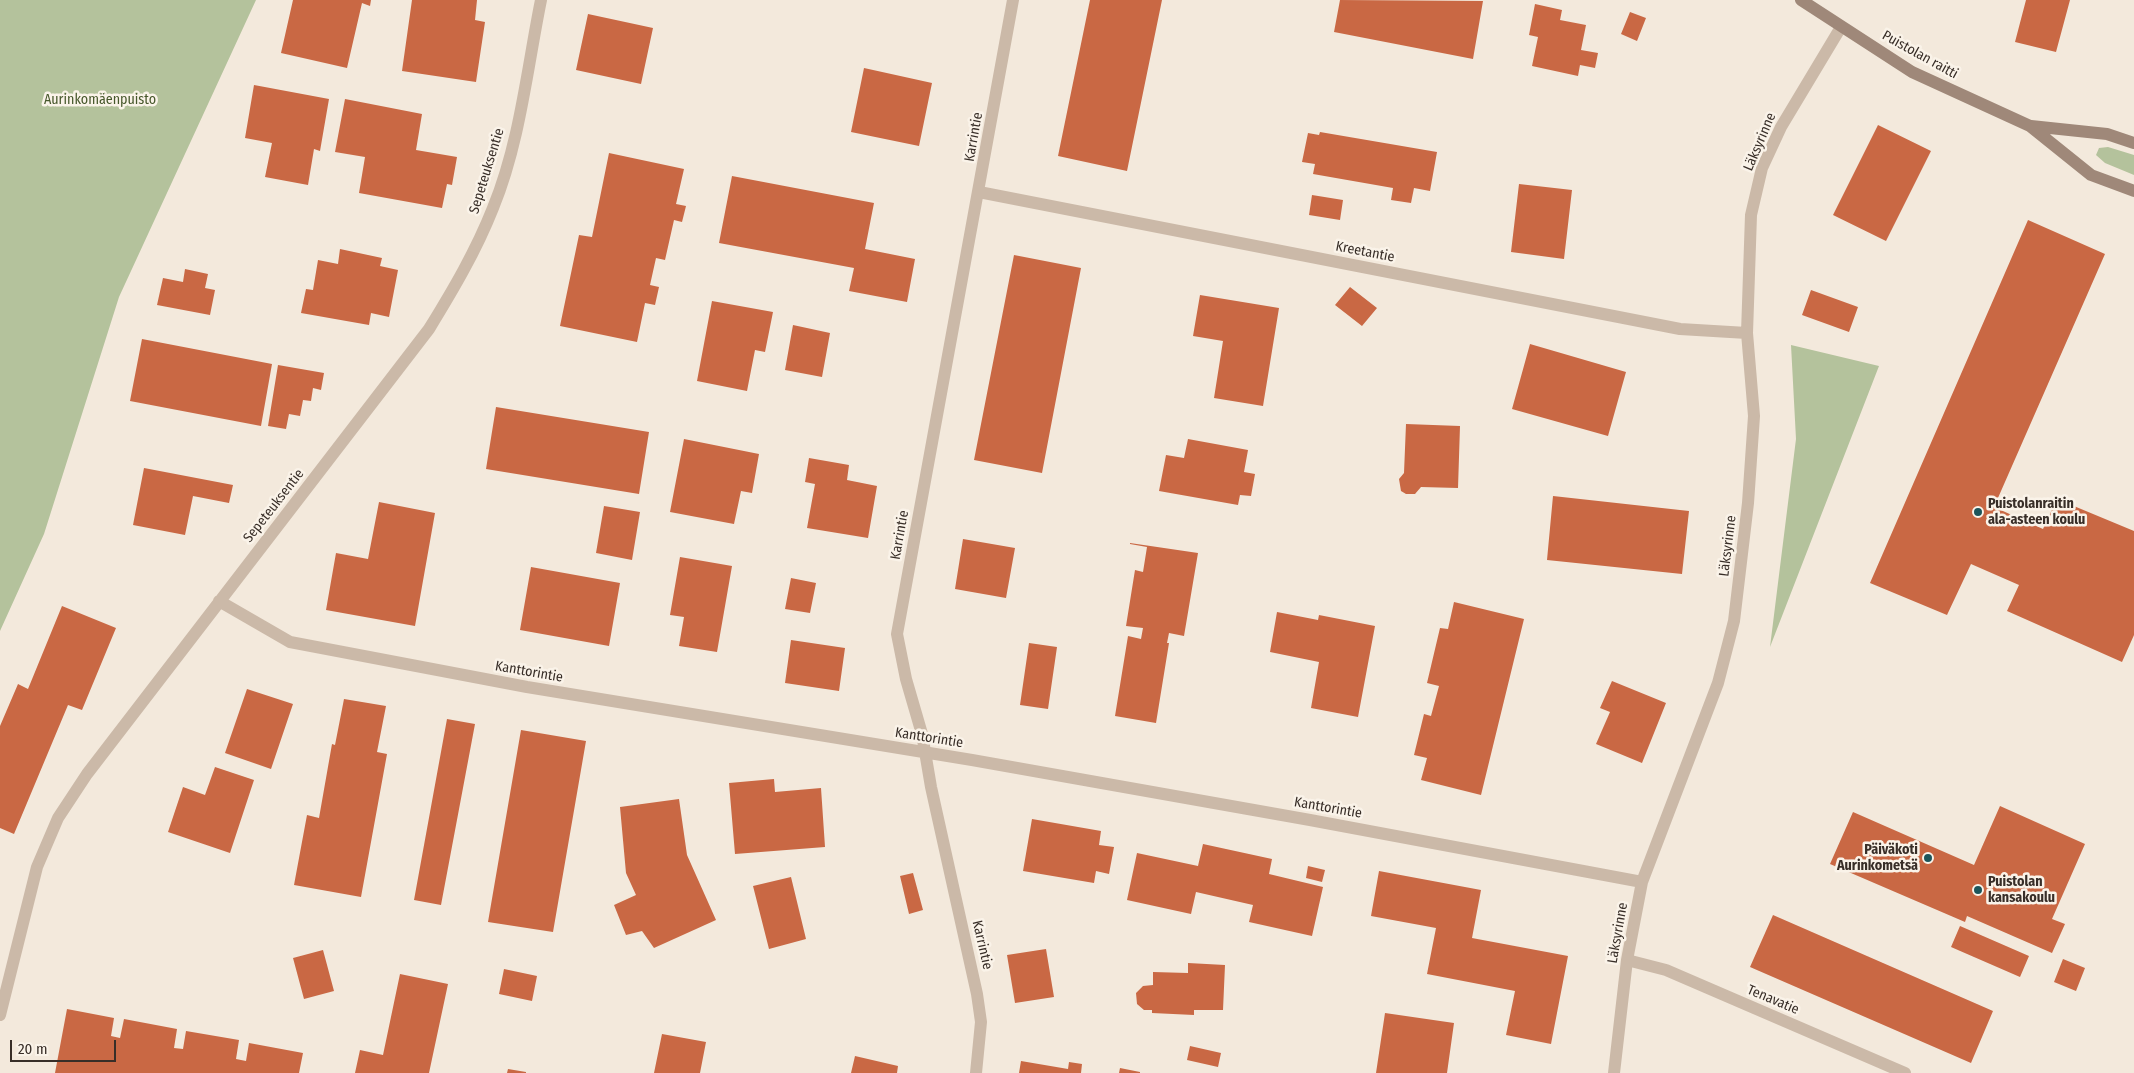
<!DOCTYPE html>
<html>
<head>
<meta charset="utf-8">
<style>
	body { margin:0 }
	#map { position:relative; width:2134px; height:1073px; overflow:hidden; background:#f3e9dc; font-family:"Fira Sans Condensed",sans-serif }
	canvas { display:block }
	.scale { position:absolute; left:10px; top:1040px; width:106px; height:22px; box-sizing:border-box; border:2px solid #382e28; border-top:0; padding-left:6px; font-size:15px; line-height:18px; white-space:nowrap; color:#382e28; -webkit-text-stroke:4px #faf3e9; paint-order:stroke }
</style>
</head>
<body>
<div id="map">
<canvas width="2134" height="1073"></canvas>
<div class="scale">20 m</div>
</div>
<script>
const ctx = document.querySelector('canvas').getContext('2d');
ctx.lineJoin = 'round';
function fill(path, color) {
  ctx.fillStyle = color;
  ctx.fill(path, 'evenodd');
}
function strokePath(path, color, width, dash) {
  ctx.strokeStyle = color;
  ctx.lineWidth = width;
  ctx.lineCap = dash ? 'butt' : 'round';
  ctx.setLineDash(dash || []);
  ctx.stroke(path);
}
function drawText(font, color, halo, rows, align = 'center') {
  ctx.font = font + ' "Fira Sans Condensed",sans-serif';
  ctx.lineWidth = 5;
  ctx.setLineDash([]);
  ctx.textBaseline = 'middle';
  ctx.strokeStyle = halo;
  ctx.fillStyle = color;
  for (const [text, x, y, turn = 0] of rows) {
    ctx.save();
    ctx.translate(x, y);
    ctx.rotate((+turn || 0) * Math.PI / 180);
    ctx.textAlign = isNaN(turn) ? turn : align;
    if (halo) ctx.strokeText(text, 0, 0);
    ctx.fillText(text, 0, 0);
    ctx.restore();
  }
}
const green = new Path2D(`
	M 0,0 L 256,0 L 119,297 L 44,534 L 0,631 Z
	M 2108,147 L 2134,155 L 2134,175 L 2105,163 L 2096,155 L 2099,148 Z
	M 1791,345 L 1879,366 L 1770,647 L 1796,439 Z`);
const building = new Path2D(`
	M 293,0 L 371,0 L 370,6 L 362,3 L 347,68 L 281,53 Z
	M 412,0 L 477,0 L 475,20 L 485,22 L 476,82 L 402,71 Z
	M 1090,0 L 1162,0 L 1127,171 L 1058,156 Z
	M 1340,0 L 1483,1 L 1473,59 L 1334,32 Z
	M 2026,0 L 2070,0 L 2056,52 L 2015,42 Z
	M 1535,4 L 1562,10 L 1560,20 L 1586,25 L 1581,50 L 1598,53 L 1595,68 L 1580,65 L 1578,76 L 1532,66 L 1538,37 L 1529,35 Z
	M 1630,12 L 1646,18 L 1637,41 L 1621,34 Z
	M 588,14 L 653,28 L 641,84 L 576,70 Z
	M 864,68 L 932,83 L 919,146 L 851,132 Z
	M 254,85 L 329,99 L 320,151 L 314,149 L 308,185 L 265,177 L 272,143 L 245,138 Z
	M 345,99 L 422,114 L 416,150 L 457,157 L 452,185 L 447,184 L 442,208 L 359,193 L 365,157 L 335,152 Z
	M 1878,125 L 1931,151 L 1886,241 L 1833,215 Z
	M 1320,132 L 1437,152 L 1430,191 L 1414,188 L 1411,203 L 1391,200 L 1393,188 L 1313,174 L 1315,164 L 1302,162 L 1308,133 L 1319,135 Z
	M 609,153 L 684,169 L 676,204 L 686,206 L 682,222 L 674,220 L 665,260 L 656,258 L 650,285 L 659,287 L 655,305 L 645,303 L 637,342 L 560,326 L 579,235 L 592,237 Z
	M 732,176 L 874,203 L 865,249 L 915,259 L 907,302 L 849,291 L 854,268 L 719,243 Z
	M 1519,184 L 1572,190 L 1564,259 L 1511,252 Z
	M 1312,195 L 1343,200 L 1340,220 L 1309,215 Z
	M 2028,220 L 2105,254 L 1994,507 L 2043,529 L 2057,499 L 2134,531 L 2134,635 L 2122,662 L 2007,611 L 2019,585 L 1971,564 L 1947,615 L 1870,583 Z
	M 340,249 L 382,258 L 380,266 L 398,270 L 389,317 L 371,313 L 369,325 L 301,313 L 306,289 L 313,290 L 318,260 L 338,264 Z
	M 1014,255 L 1081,268 L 1042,473 L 974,460 Z
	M 185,269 L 208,274 L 205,288 L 215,290 L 210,315 L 157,305 L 163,278 L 183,282 Z
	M 1350,287 L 1377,308 L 1362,326 L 1335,305 Z
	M 1811,290 L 1858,307 L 1849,332 L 1802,315 Z
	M 1200,295 L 1279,308 L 1263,406 L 1214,398 L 1223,341 L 1193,336 Z
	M 712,301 L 773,312 L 765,352 L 755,350 L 747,391 L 697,381 Z
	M 793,325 L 830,333 L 822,377 L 785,370 Z
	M 142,339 L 272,364 L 261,426 L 130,401 Z
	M 1530,344 L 1626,372 L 1608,436 L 1512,409 Z
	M 278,365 L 324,373 L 321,390 L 313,388 L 311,401 L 303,400 L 300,416 L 289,414 L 286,429 L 268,426 Z
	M 496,407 L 649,432 L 639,494 L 486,469 Z
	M 1406,424 L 1460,426 L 1458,488 L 1421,487 L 1415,494 L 1406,494 L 1401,491 L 1399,479 L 1404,473 Z
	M 684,439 L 759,454 L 752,493 L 741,491 L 734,524 L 670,512 Z
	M 1188,439 L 1248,450 L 1244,472 L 1255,474 L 1251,496 L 1240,495 L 1238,505 L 1159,491 L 1166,455 L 1184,458 Z
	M 809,458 L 849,465 L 847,480 L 877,486 L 868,538 L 807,528 L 815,484 L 805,482 Z
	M 144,468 L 233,485 L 229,503 L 193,496 L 185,535 L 133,525 Z
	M 1553,496 L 1689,511 L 1682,574 L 1547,560 Z
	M 379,502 L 435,513 L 415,626 L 326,610 L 336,553 L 368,559 Z
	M 604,506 L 640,512 L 632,560 L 596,553 Z
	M 963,539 L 1015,548 L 1006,598 L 955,589 Z
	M 1130,543 L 1198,553 L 1184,636 L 1169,633 L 1167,643 L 1169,643 L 1156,723 L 1115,716 L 1128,636 L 1141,639 L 1143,628 L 1126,626 L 1135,570 L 1143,572 L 1147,547 L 1130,544 Z
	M 680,557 L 732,566 L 717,652 L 679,646 L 684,617 L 670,615 Z
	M 531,567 L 620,583 L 609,646 L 520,630 Z
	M 791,578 L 816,583 L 810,613 L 785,609 Z
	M 1454,602 L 1524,619 L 1481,795 L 1421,780 L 1427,758 L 1414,755 L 1424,714 L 1431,716 L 1439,686 L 1427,683 L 1440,628 L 1448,629 Z
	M 62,606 L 116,628 L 82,710 L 68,705 L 14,834 L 0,828 L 0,726 L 18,684 L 28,689 Z
	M 1277,612 L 1318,620 L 1319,615 L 1375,626 L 1358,717 L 1311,708 L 1319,662 L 1270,652 Z
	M 791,640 L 845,648 L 839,691 L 785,683 Z
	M 1029,643 L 1057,647 L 1048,709 L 1020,705 Z
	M 1612,681 L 1666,703 L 1642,763 L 1596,744 L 1610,712 L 1600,708 Z
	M 247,689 L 293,704 L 271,769 L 225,753 Z
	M 344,699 L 386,706 L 377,752 L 387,754 L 361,897 L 294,885 L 307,815 L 319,818 L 332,744 L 335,745 Z
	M 447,719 L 475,724 L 441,905 L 414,900 Z
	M 521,730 L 586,741 L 553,932 L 488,922 Z
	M 215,767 L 254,780 L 230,853 L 168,832 L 183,787 L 205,795 Z
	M 774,779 L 775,792 L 821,788 L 825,847 L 735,854 L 729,783 Z
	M 679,799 L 687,855 L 716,920 L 654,948 L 642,931 L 626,935 L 614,905 L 636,895 L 626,873 L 620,807 Z
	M 2000,806 L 2085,844 L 2052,919 L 2065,924 L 2052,953 L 1967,916 L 1965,922 L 1830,864 L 1853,812 L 1974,865 Z
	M 1032,819 L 1101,831 L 1099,845 L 1114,847 L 1109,874 L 1096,871 L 1094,883 L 1023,871 Z
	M 1203,844 L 1272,859 L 1269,874 L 1323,887 L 1312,936 L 1249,922 L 1253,905 L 1196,892 L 1191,914 L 1127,900 L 1137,853 L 1198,866 Z
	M 1308,866 L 1325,870 L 1322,882 L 1306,878 Z
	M 1379,871 L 1481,890 L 1472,938 L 1568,956 L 1551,1044 L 1506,1035 L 1515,991 L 1427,974 L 1436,928 L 1371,916 Z
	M 913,873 L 923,910 L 909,914 L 900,876 Z
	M 791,877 L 806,939 L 769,949 L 753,886 Z
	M 1773,915 L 1993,1011 L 1971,1063 L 1750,967 Z
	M 1960,926 L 2029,956 L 2020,977 L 1951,947 Z
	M 1046,949 L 1054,997 L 1015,1003 L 1007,955 Z
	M 323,950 L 334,991 L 304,999 L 293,958 Z
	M 2063,959 L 2085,968 L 2076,991 L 2054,982 Z
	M 1188,963 L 1225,965 L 1223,1010 L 1194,1010 L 1194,1015 L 1152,1013 L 1152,1010 L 1144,1010 L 1137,1004 L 1136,993 L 1143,986 L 1153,985 L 1153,972 L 1188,973 Z
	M 504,969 L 537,976 L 532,1001 L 499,994 Z
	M 400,974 L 448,984 L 429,1073 L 355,1073 L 360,1050 L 383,1055 Z
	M 67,1009 L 114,1018 L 111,1036 L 120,1038 L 124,1019 L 177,1029 L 174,1048 L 183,1049 L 186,1031 L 239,1040 L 236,1059 L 246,1061 L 249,1043 L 303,1053 L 299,1073 L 55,1073 Z
	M 1385,1013 L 1454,1023 L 1447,1073 L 1376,1073 Z
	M 662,1034 L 706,1042 L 700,1073 L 654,1073 Z
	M 1190,1046 L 1221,1053 L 1218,1067 L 1187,1060 Z
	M 855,1056 L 898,1066 L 897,1073 L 851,1073 Z
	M 1021,1061 L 1068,1069 L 1069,1062 L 1082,1064 L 1081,1073 L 1019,1073 Z
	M 1120,1068 L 1140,1072 L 1140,1073 L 1119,1073 Z
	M 508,1069 L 526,1072 L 526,1073 L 507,1073 Z`);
const street = new Path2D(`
	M 979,192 L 1680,329 L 1747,333
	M 219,601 L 290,642 L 527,687 L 972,760 L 1310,820 L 1642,882
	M 1627,960 L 1666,970 L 1905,1073
	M 0,1015 L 37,867 L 58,818 L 87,774 L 429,329 C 453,290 476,251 493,208 C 520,142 527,69 541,0
	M 976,1073 L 981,1022 L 977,994 L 931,787 L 922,734 L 906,679 L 897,634 L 1013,0
	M 1614,1073 L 1627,960 L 1642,882 L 1718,683 L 1734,621 L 1748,503 L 1754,416 L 1747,333 L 1751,215 L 1762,168 L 1781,127 L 1841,27`);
const secondary = new Path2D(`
	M 1801,0 L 1912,72 L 2030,126 L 2091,175 L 2134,191
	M 2031,126 L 2107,134 L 2134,143`);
const markers = [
	[1978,512,5,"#1c555b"],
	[1928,858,5,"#1c555b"],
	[1978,890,5,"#1c555b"]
];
const streetNames = [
	["Puistolan raitti",1920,55,29],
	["Karrintie",974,137,-80],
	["Läksyrinne",1760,142,-67],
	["Sepeteuksentie",487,171,-73],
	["Kreetantie",1365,252,11],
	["Sepeteuksentie",274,506,-52],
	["Karrintie",900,535,-80],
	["Läksyrinne",1728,546,-83],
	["Kanttorintie",529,672,10],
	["Kanttorintie",929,738,9],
	["Kanttorintie",1328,808,10],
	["Läksyrinne",1618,933,-80],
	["Karrintie",982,945,77],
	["Tenavatie",1773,1000,23]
];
const parkNames = [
	["Aurinkomäenpuisto",100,100]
];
const poiNames = [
	["Puistolanraitin",1988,504],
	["ala-asteen koulu",1988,520],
	["Päiväkoti",1918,850,"right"],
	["Aurinkometsä",1918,866,"right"],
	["Puistolan",1988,882],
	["kansakoulu",1988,898]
];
fill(green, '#b4c29c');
fill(building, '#c96844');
strokePath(street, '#cbb9a8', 12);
strokePath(secondary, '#9f8879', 12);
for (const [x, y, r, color] of markers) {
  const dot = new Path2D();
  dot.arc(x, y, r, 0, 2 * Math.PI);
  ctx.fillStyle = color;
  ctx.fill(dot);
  strokePath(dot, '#faf3e9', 2);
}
drawText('14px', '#382e28', '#faf3e9', streetNames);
drawText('14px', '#46572b', '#faf3e9', parkNames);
drawText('bold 14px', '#382e28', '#faf3e9', poiNames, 'left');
</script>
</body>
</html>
